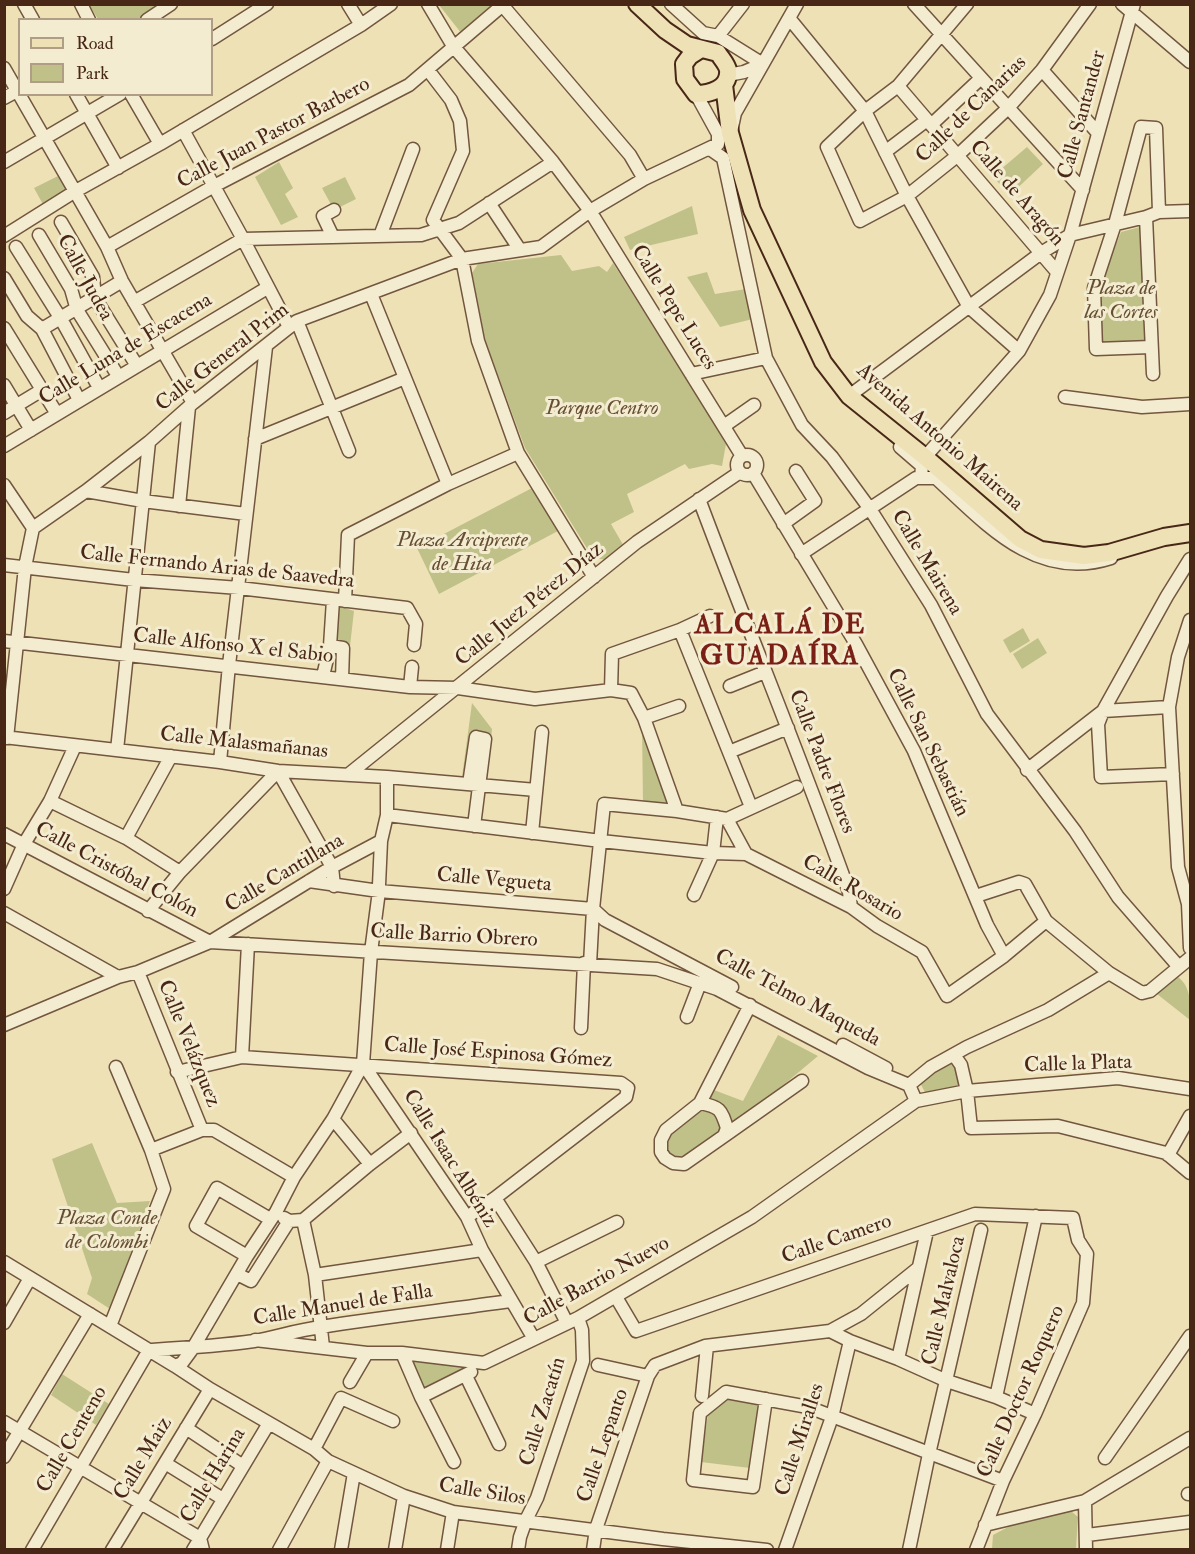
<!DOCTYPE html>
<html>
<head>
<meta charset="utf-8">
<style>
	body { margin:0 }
	#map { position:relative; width:1195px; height:1554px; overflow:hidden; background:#eee1b6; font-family:"IM FELL Double Pica",serif }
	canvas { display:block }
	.frame { position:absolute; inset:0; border:6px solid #482717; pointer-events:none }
	.legend { position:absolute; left:18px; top:18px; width:195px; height:78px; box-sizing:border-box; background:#f4ecd0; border:2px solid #af9d86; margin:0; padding:8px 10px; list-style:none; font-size:18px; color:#482717 }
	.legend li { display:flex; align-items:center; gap:12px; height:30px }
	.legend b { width:30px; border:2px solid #af9d86 }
</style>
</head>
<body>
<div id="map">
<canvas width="1195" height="1554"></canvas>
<div class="frame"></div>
<ul class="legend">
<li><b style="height:8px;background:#eee1b6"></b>Road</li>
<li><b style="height:16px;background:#c0c188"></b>Park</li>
</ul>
</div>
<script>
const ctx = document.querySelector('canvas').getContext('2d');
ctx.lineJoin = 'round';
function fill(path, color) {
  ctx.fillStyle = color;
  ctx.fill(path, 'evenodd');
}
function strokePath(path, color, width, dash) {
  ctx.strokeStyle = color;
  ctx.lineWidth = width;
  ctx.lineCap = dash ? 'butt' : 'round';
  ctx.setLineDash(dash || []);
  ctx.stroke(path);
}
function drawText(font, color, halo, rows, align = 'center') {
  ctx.font = font + ' "IM FELL Double Pica",serif';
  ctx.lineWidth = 6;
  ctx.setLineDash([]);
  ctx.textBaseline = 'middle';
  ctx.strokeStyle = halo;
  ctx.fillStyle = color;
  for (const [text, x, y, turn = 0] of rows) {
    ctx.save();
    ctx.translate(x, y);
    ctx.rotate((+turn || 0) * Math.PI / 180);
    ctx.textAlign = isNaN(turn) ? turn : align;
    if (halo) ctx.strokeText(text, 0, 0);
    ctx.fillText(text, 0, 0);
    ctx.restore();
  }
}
const green = new Path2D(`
	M 89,5 L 160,5 L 136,20 L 98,19 Z
	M 439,5 L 497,5 L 462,34 Z
	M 1027,147 L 1043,164 L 1009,196 L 993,176 Z
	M 279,162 L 293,188 L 285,194 L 298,217 L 281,225 L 255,177 Z
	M 58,176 L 68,192 L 45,208 L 34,188 Z
	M 345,177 L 356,199 L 334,210 L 322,188 Z
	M 692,206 L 698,234 L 630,250 L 624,237 Z
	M 1140,227 L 1146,342 L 1100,345 L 1100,284 L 1121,232 Z
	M 561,255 L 572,271 L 599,266 L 607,272 L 613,263 L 710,416 L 726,444 L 722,466 L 712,464 L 689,469 L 685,464 L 627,494 L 634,512 L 611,524 L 625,548 L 608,560 L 593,558 L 525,448 L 485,340 L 472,273 L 478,264 Z
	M 707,272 L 715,294 L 746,289 L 753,319 L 720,327 L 687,277 Z
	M 532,488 L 558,531 L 439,594 L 417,548 Z
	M 336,605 L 354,611 L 350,646 L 334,644 Z
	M 1023,628 L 1030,641 L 1010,653 L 1003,640 Z
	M 1038,638 L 1047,653 L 1022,669 L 1013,654 Z
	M 472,703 L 492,729 L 487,779 L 462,777 Z
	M 642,727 L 670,806 L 643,804 Z
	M 1175,975 C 1192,985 1190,1003 1190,1020 L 1157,994 L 1157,988 Z
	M 778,1035 L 818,1056 L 757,1107 L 680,1160 L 666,1153 L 663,1137 L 714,1090 L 743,1101 Z
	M 954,1061 L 961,1084 L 959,1089 L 926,1094 L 919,1081 Z
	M 92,1143 L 117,1203 L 150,1201 L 110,1309 L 87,1294 L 92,1278 L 52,1159 Z
	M 410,1358 L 462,1362 L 465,1368 L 423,1389 Z
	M 62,1374 L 109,1404 L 96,1425 L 51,1395 Z
	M 725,1399 L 759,1404 L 750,1468 L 701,1462 L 708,1414 Z
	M 1071,1511 L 1078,1517 L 1076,1549 L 992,1549 L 993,1535 L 1010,1526 Z`);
const minor = new Path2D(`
	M 24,4 L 33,20
	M 81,4 L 89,20
	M 348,4 L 361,25
	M 428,4 L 453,46 L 553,162 L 590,211 L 742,456
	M 671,4 L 703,33 L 718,36 L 763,64
	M 914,4 L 1083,190
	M 967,4 L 898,86 L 865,111 L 827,147 L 860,221 L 907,196 L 957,156 L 1007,109 L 1042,70 L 1090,4
	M 1122,4 L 1190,62
	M 503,6 L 630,155 L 644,179
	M 789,18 L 865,111 L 907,196 L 969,307 L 1019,351
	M 147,20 L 171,4
	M 718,36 L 743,4
	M 212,39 L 267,4
	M 4,68 L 107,247 L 122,281 L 193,403
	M 428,70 L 451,100 L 460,121 L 463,151 L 433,220 L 462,259 L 478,341 L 518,453 L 594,577
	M 1042,70 L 1097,132
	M 728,75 L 744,72 L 763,64
	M 898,86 L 1057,272
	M 76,94 L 118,168
	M 131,94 L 160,144
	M 4,98 L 17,91
	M 931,125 L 980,79
	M 732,127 L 735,113 L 797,4
	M 183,130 L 243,239 L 289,327
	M 710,149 L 723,158 L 766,358 L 802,425 L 832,457 L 870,509 L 931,605 L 987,714 L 1075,831 L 1118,897 L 1179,967
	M 885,152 L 927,120
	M 4,162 L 120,94
	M 489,203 L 520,250
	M 1146,217 L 1153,374
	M 61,222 L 93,277 L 95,298 L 134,361
	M 39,235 L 71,289 L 77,310 L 115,371
	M 4,236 L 74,192 L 160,144 L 361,25 L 391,4
	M 380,236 L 413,149
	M 333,237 L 323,216 L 334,210
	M 16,247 L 61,319 L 97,384
	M 107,247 L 214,186 L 409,85 L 504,4
	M 4,278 L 27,316 L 42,329 L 77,396
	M 371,294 L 448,484
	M 134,302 L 243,239 L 421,235 L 459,223 L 553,162
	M 297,321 L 349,451
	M 4,328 L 57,414
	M 42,329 L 122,281
	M 1151,347 L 1096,349 L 1094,288 L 1115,224 L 1141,127 L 1156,128 L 1159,212
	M 691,374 L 766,358
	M 4,385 L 31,430
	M 849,396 L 1041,253 L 1070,235 L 1146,217 L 1159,212 L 1190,211
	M 1065,397 L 1142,407 L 1190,404
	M 4,413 L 42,390
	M 724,426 L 754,405
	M 255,439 L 405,378
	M 4,446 L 267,288
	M 900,447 L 922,466 L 921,478
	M737 465a10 10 0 1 1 20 0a10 10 0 1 1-20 0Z
	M 925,457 L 1019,351 L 1050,295 L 1070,235 L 1134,4
	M 753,473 L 856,644 L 914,751 L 987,925 L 1004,956
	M 4,485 L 33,528
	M 86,491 L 143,501 L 246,514
	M 699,499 C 748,630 802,760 849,892 L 851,907
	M 179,506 L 189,407
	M 783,524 L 815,501 L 796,471
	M 33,528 L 86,491 L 149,442 L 193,403 L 297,321 L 462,259 L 541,247 L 590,211 L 644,179 L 718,144 L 718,134 L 696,94
	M 801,554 L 916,478 L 936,478 C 986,524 1036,582 1111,558
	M 4,565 L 134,580 L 239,588 L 407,608 L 416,624 L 414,645
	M 345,601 L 348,535 L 448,484 L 518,453
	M 1190,620 L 1178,657 L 1169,707 L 1178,867 L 1188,904 L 1190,948
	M 680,630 L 751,807
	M 4,641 L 410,687 L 458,688 L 535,699 L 611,690 L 631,693 L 644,718 L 677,811
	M 330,646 L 343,648 L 342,679
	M 323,676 L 330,646 L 333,600
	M 730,686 L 765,672
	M 410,687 L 412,667
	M 611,690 L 612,654 L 680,630 L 710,616
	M 1103,711 L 1098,724 L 1101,777 L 1173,774
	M 1103,711 L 1169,707
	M 644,718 L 679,706
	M 4,737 L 220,762 L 278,771 L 387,777 L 536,790
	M 7,738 L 25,567 L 33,528
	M 117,750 L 149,442
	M 729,752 L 788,728
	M 220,762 L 229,665 L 266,347
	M 1027,770 L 1103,711 L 1167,596 L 1190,559
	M 278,771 L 332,867 L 334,886
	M 349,774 L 637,542 L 740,472
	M 469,784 L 476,737 L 485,739 L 474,826
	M 50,801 L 126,838 L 180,872
	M 387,815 L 601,841 L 713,853 L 746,854 L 851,907 L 877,926 L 922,952 L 947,996 L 1004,956 L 1046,921
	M 727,819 L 746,854
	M 532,833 L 542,732
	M 4,834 L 210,942 L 657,969 L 717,989 L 868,1068 L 909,1085
	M 126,838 L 171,756
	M 309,881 L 379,891 L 593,909 L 605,920 L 732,987
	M 379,885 L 381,841 L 387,815 L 387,777
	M 4,889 L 24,844 L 50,801 L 75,746
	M 694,895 L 713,853 L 717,817
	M 976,896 L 1019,882 L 1025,884 L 1046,921 L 1109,973 L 1142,993 L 1150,991 L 1190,958
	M 148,911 L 180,872 L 278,771
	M 4,913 L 118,977
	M 590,964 L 593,909 L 604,804 L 677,811 L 727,819 L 797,787
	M 138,972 L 202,1130
	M 687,1017 L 700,983
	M 4,1025 L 118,977 L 138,972 L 210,942 L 332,867 L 381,841
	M 581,1028 L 584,963
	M 843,1045 L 886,1068
	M 954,1055 L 961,1065 L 967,1091 L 916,1101 L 909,1085 L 931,1067 L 967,1047 L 1048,1010 L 1109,973
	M 242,1057 L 248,944
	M 363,1064 L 467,1217 L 482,1250 L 534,1339
	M 177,1072 L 242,1057 L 621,1083 L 628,1088 L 626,1097 L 495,1198 L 467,1217
	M 1190,1089 L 1118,1078 L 967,1091 L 971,1128 L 1058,1126 L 1166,1153 L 1190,1173
	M 700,1103 C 720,1107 721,1109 727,1128 L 724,1136 L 684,1164 L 673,1163 L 665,1158 L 661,1152 L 661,1140 L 666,1130 L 700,1103 L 750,1005
	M 333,1119 L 370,1164
	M 724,1136 L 802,1081
	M 151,1150 L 202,1130 L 214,1130 L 294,1177
	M 1168,1155 L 1190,1116
	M 495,1198 L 536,1262 L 567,1323
	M 303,1220 L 315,1275 L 323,1347
	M 289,1221 L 303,1220 L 370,1164 L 411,1133
	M 247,1256 L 196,1226 L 217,1188 L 270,1219
	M 4,1262 L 175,1366 L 210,1389 L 314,1449 L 328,1461 L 404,1496 L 453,1512 L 663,1539 L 767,1550
	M 536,1262 L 617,1222
	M 237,1274 L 251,1281 L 289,1221 L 284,1218
	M 315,1275 L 482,1250
	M 616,1297 L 636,1331 L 975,1214 L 1073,1218 L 1078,1240 L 1087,1254 L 1083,1303 L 1035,1414 L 1003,1481 L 976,1550
	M 4,1323 L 30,1278
	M 110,1326 L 164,1189 L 151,1150 L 116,1067
	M 830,1331 L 850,1341 L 898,1359 L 947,1381 L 996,1397 L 1035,1414
	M 255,1340 L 367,1353 L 402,1353 L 484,1363 L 578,1318 L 752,1217 L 916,1101
	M 150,1350 C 184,1348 219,1346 254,1341 C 276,1337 298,1330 321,1327 C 384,1317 447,1310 510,1301
	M 402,1353 L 421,1397 L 454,1462
	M 898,1359 L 927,1231
	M 598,1365 L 648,1376
	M 175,1366 L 182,1363 L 193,1348 L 247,1256 L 276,1212 L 294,1177 L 333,1119 L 363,1064 L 371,952 L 379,891
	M 466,1376 L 499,1444
	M 350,1382 L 367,1353
	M 702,1396 L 707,1346
	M 421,1397 L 471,1372
	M 996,1397 L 1036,1216
	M 766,1399 L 753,1487 L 693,1480 L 700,1413 L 726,1392 L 808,1407 L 1003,1481
	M 4,1422 L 200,1538 L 203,1550
	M 186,1428 L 243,1466
	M 314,1449 L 341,1398 L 393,1421
	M 4,1457 L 90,1314
	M 1105,1458 L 1190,1336
	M 165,1463 L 223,1499
	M 1188,1494 L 1190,1494
	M 1085,1501 L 1086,1550
	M 985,1525 L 1085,1501 L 1190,1438
	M 1087,1535 L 1190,1522
	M 32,1550 L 149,1350
	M 112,1550 L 210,1389
	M 193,1550 L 269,1423
	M 279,1550 L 328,1461
	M 341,1550 L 354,1473
	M 395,1550 L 404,1496
	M 447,1550 L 453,1512
	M 518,1550 L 520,1537 L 526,1520 L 537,1498 L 583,1361 L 582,1330 L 578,1318
	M 593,1550 L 596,1529 L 648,1376 L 655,1365 L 705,1346 L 830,1331 L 861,1314 L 917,1269
	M 785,1550 L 832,1417 L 850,1341
	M 909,1550 L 929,1454 L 981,1230`);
const major = new Path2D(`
	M 637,4 L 665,30 L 687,45 L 718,53 C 721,58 727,64 728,70 C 730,89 709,94 696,94 L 685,79 L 684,64 L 690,56 L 701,49
	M 724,85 L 730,133 L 752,210 L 823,362 L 849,396 L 925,457 L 1020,539 L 1041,550 L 1084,556 L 1109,553 L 1164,537 L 1190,533`);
const streetNames = [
	["Calle de Canarias",972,110,-44],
	["Calle Santander",1083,115,-75],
	["Calle Juan Pastor Barbero",274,134,-28],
	["Calle de Aragón",1016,194,49],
	["Calle Judea",84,278,61],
	["Calle Pepe Luces",673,308,58],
	["Calle Luna de Escacena",126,350,-31],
	["Calle General Prim",223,358,-38],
	["Avenida Antonio Mairena",939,438,41],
	["Calle Mairena",926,563,59],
	["Calle Fernando Arias de Saavedra",217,568,6],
	["Calle Juez Pérez Díaz",530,605,-39],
	["Calle Alfonso X el Sabio",233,647,6],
	["Calle San Sebastián",927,743,64],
	["Calle Malasmañanas",244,744,6],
	["Calle Padre Flores",821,762,69],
	["Calle Cristóbal Colón",116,871,28],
	["Calle Cantillana",285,874,-31],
	["Calle Vegueta",494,881,5],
	["Calle Rosario",852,889,30],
	["Calle Barrio Obrero",454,937,3],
	["Calle Telmo Maqueda",797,999,28],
	["Calle Velázquez",188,1044,68],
	["Calle José Espinosa Gómez",498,1054,4],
	["Calle la Plata",1078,1065,-2],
	["Calle Isaac Albéniz",449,1159,58],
	["Calle Camero",837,1240,-19],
	["Calle Barrio Nuevo",597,1282,-29],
	["Calle Malvaloca",945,1301,-77],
	["Calle Manuel de Falla",343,1306,-9],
	["Calle Doctor Roquero",1022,1392,-66],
	["Calle Zacatín",544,1412,-73],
	["Calle Centeno",73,1440,-60],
	["Calle Miralles",801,1440,-72],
	["Calle Lepanto",604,1446,-71],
	["Calle Maiz",144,1459,-59],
	["Calle Harina",214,1476,-59],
	["Calle Silos",482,1493,9]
];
const parkNames = [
	["Plaza de",1121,289],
	["las Cortes",1121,313],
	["Parque Centro",602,409],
	["Plaza Arcipreste",462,541],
	["de Hita",462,565],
	["Plaza Conde",107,1219],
	["de Colombi",107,1243]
];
const districtNames = [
	["ALCALÁ DE",780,627],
	["GUADAÍRA",780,658]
];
fill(green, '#c0c188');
strokePath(minor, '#72563f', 15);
strokePath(major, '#482717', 20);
strokePath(minor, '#f4ecd0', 12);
strokePath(major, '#eee1b6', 16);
drawText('21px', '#482717', '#f4ecd0', streetNames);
drawText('italic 21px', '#664e33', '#f4ecd0', parkNames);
ctx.letterSpacing = '1.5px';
drawText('bold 27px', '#7a1f14', '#f4ecd0', districtNames);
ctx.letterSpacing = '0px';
</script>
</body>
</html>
